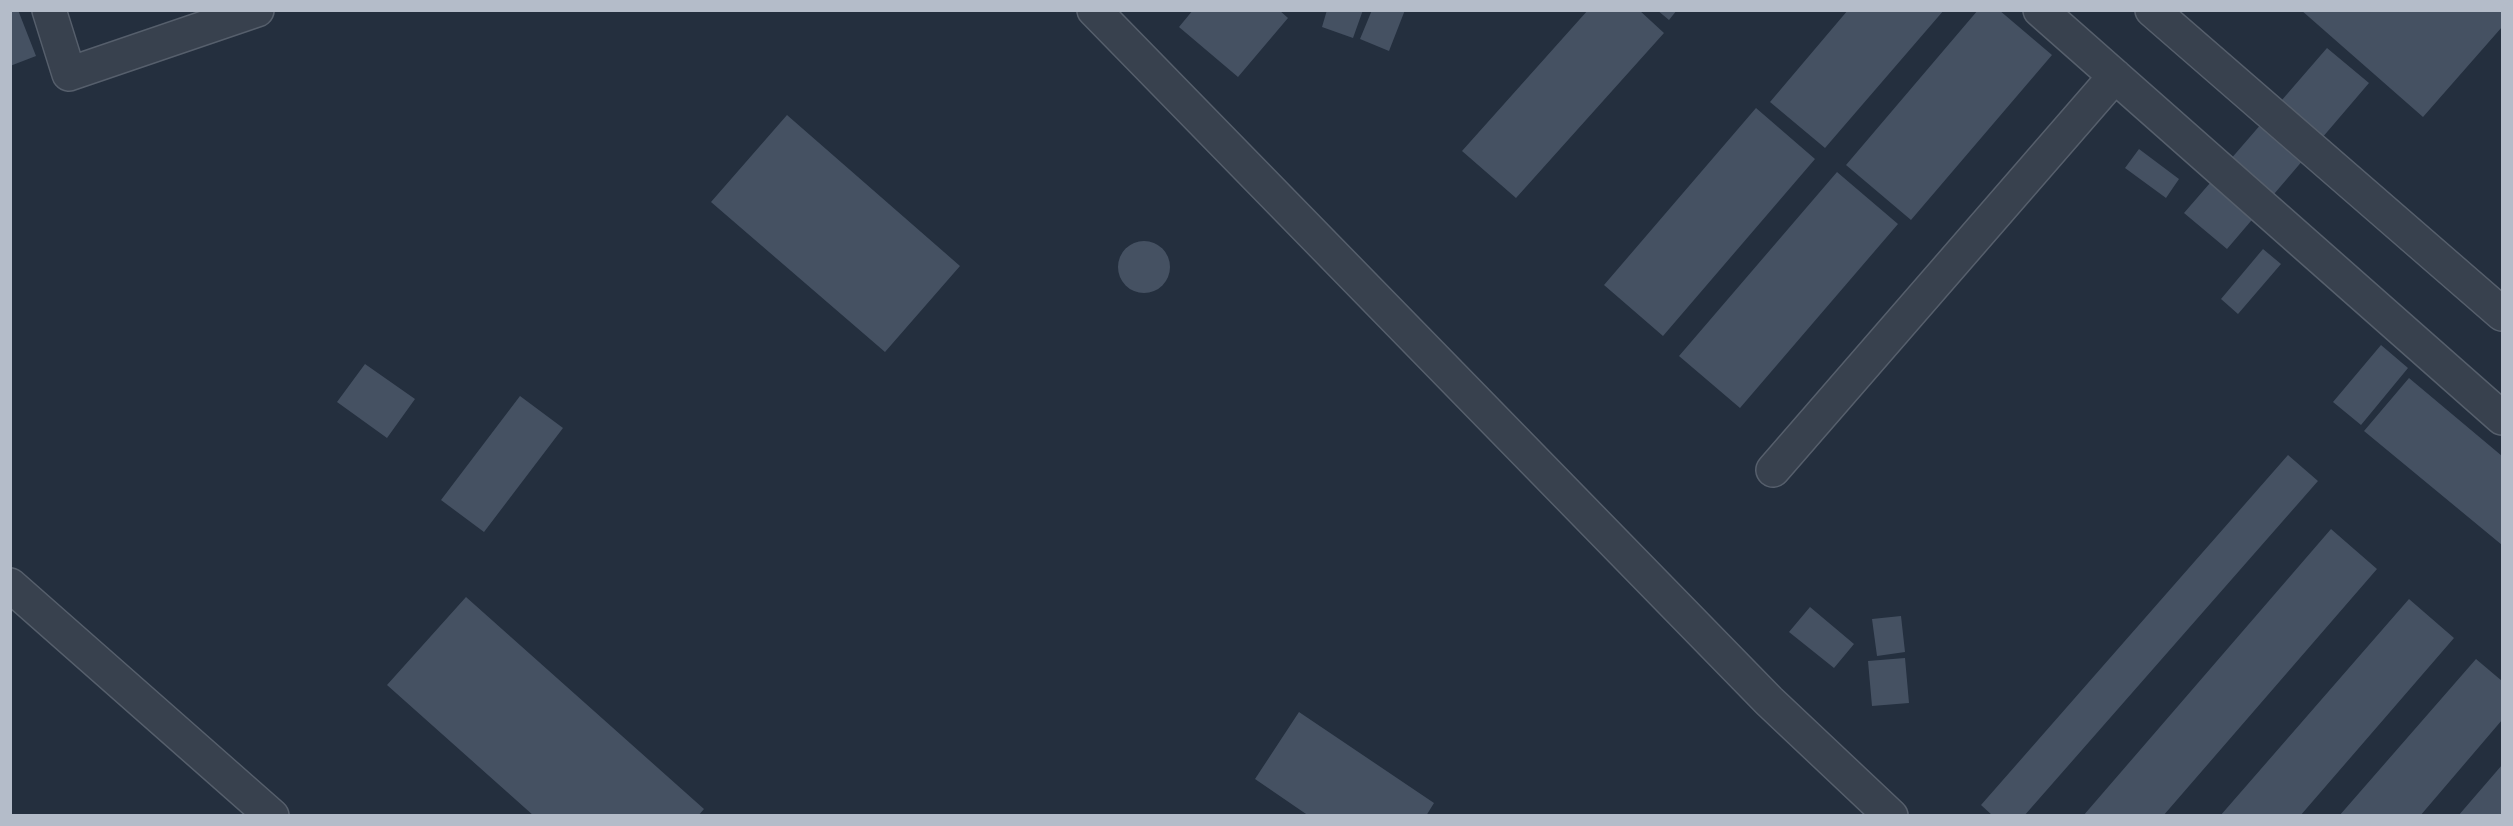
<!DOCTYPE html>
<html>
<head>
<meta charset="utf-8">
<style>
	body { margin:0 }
	#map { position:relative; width:2513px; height:826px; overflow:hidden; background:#242f3e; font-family:Signika,sans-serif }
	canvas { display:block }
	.frame { position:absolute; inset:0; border:12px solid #b4bcc9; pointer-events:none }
</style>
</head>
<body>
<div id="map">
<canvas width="2513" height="826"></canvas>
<div class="frame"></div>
</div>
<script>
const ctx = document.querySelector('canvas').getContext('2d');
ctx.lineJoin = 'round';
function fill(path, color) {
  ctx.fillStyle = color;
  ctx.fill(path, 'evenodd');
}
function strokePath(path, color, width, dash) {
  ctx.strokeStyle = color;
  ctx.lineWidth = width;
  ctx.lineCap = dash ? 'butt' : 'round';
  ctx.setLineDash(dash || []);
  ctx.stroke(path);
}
const building = new Path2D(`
	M 10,10 L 18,10 L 36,56 L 10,66 Z
	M 1193,10 L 1279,10 L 1288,18 L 1238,77 L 1179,27 Z
	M 1327,10 L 1363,10 L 1353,38 L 1322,27 Z
	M 1372,10 L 1405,10 L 1389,51 L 1360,39 Z
	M 1588,10 L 1639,10 L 1664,33 L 1516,198 L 1462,151 Z
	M 1657,10 L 1677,10 L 1669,20 Z
	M 1848,10 L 1944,10 L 1825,148 L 1770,102 Z
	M 1978,10 L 1999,10 L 2052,55 L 1911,220 L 1846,165 Z
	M 2301,10 L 2502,10 L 2502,27 L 2423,117 Z
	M 2327,48 L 2369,83 L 2227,249 L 2184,213 Z
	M 1756,108 L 1815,159 L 1663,336 L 1604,285 Z
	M 787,115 L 960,266 L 885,352 L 711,202 Z
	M 2139,149 L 2179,179 L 2166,198 L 2125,168 Z
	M 1837,172 L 1898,224 L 1740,408 L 1679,356 Z
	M1118 267a26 26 0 1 1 52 0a26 26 0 1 1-52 0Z
	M 2263,249 L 2281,264 L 2238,314 L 2221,299 Z
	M 2381,345 L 2408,368 L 2361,425 L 2333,402 Z
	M 365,364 L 415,399 L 387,438 L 337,402 Z
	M 2409,378 L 2502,456 L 2502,545 L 2364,431 Z
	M 520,396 L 563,428 L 484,532 L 441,500 Z
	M 2288,455 L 2318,481 L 2024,816 L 1993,816 L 1981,805 Z
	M 2331,529 L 2377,569 L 2163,816 L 2083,816 Z
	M 466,597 L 704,809 L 698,816 L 534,816 L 387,685 Z
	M 2409,599 L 2454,638 L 2300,816 L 2220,816 Z
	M 1810,607 L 1854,644 L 1834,668 L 1789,632 Z
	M 1901,616 L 1905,652 L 1877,656 L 1872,619 Z
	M 1905,658 L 1909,703 L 1872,706 L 1868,661 Z
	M 2476,659 L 2502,681 L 2502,720 L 2420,816 L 2339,816 Z
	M 1299,712 L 1434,803 L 1426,816 L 1309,816 L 1255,779 Z
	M 2502,765 L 2502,816 L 2458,816 Z`);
const minor = new Path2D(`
	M 49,10 L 69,74 L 257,10
	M 1094,10 L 1769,701 L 1891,816
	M 2040,10 L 2502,418
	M 2152,10 L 2502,314
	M 1773,470 L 2115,76
	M 10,585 L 272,816`);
fill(building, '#455162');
strokePath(minor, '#565f6c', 36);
strokePath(minor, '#38414e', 33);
</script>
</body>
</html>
